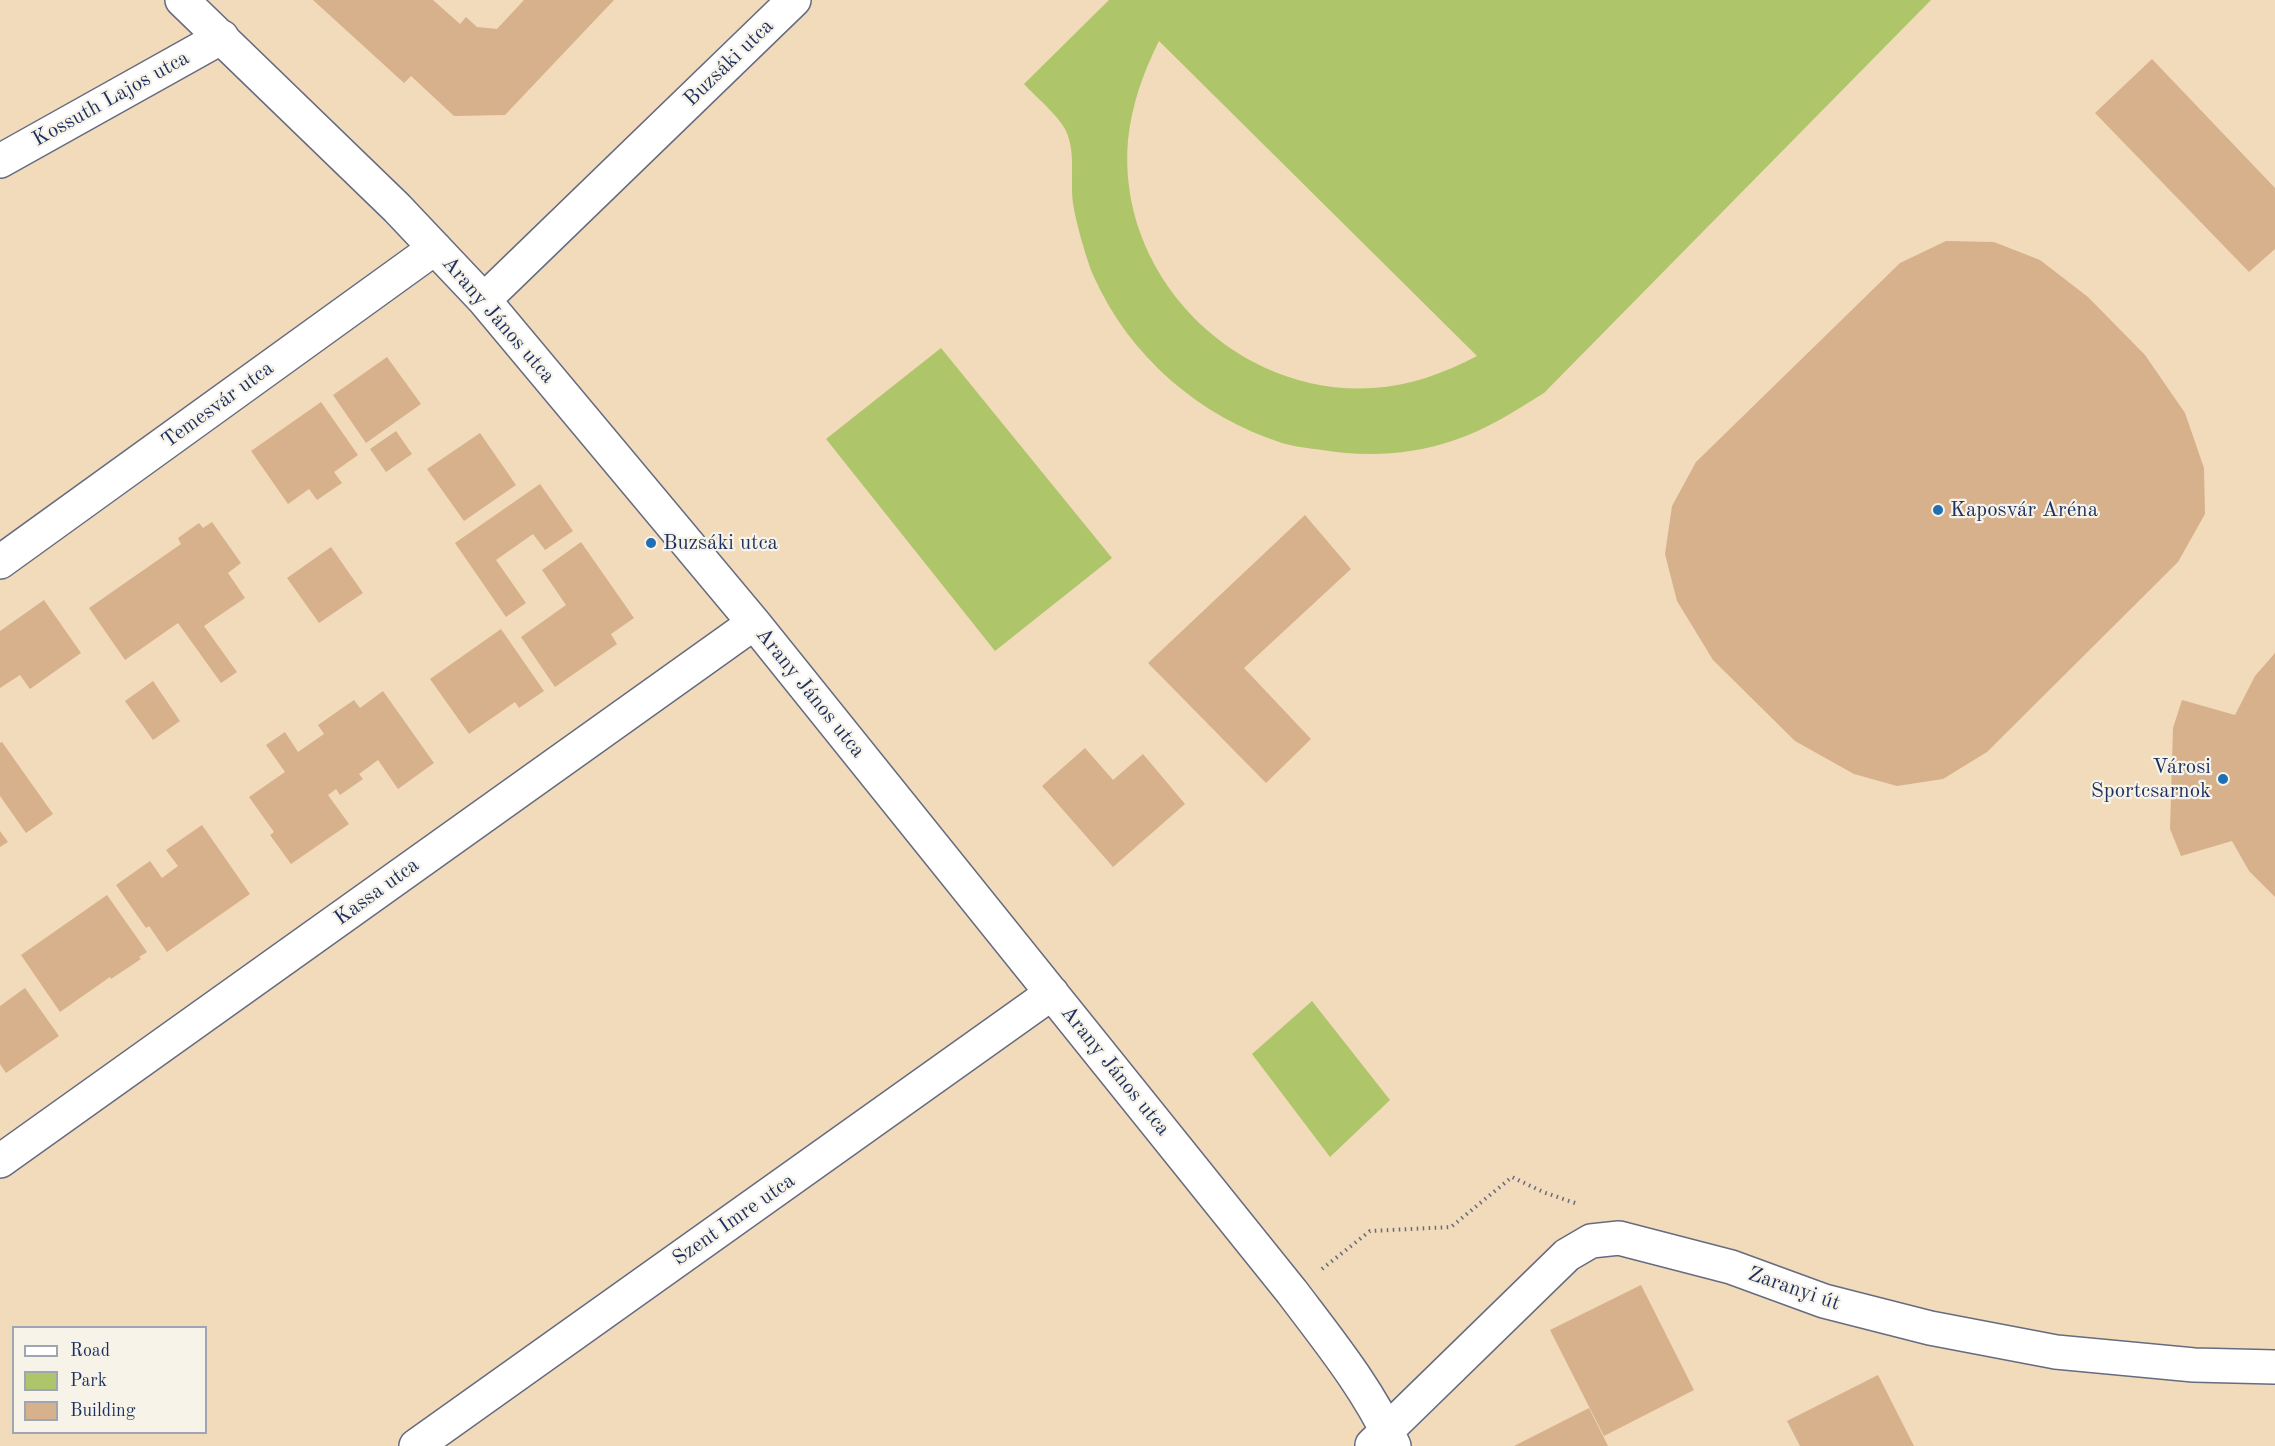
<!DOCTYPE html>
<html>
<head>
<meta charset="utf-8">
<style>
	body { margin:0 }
	#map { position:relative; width:2275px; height:1446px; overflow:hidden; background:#f2dbbb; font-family:"Old Standard TT",serif }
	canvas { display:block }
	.legend { position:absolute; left:12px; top:1326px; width:195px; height:108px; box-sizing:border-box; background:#f7f3e8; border:2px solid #9fa5b1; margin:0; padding:8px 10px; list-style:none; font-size:18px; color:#1b2f5e }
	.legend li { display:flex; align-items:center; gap:12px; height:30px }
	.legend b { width:30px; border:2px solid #9fa5b1 }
</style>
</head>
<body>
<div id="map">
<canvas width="2275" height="1446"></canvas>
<ul class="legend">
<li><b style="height:8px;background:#fff"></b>Road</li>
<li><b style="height:16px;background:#afc569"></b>Park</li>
<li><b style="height:16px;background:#d7b08c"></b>Building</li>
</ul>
</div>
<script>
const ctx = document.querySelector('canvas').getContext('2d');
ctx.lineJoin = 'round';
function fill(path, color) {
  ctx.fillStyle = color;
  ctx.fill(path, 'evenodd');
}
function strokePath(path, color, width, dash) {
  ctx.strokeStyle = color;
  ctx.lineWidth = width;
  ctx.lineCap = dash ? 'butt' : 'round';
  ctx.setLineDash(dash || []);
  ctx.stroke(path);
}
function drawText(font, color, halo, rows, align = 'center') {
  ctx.font = font + ' "Old Standard TT",serif';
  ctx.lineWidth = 4.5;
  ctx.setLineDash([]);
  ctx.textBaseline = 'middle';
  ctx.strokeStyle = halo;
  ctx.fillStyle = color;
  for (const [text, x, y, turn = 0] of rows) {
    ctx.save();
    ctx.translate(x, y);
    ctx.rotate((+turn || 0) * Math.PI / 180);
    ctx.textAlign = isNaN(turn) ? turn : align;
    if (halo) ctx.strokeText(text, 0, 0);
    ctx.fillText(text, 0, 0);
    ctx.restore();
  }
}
const green = new Path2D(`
	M 1109,0 L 1931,0 L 1544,393 C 1515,411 1486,430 1452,441 C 1411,455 1365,457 1322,450 C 1309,448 1295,447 1282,443 C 1199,416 1130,357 1094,277 C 1087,262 1075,219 1073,203 C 1070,180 1076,152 1066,131 C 1060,117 1035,96 1024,84 ZM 1159,41 L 1477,356 C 1444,373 1410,386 1373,388 C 1237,397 1116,277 1128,140 C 1132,104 1143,73 1159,41 Z
	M 941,348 L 1112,558 L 995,651 L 826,439 Z
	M 1312,1001 L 1390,1100 L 1330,1157 L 1252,1054 Z`);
const building = new Path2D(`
	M 313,0 L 433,0 L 460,24 L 466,17 L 477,27 L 497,29 L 524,0 L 614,0 L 505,115 L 454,116 L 411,76 L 404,83 Z
	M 2152,59 L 2275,188 L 2275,249 L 2249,272 L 2095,113 Z
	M 1946,241 L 1994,242 L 2040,260 L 2088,297 L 2145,355 L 2185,413 L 2204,468 L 2205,514 L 2178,562 L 1987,752 L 1943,779 L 1897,786 L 1854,774 L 1795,741 L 1713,660 L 1677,601 L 1665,554 L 1672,506 L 1696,462 L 1900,263 Z
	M 387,357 L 421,404 L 366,443 L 333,395 Z
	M 321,402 L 358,455 L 334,472 L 342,483 L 317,500 L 309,489 L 288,504 L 251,451 Z
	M 396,431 L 412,454 L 386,472 L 370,449 Z
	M 480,433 L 516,485 L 464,521 L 427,469 Z
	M 540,484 L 573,531 L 545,550 L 533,534 L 496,560 L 526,603 L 506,617 L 455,543 Z
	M 1305,515 L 1351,569 L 1244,668 L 1311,739 L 1266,783 L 1148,663 Z
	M 212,522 L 241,563 L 228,573 L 245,598 L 204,626 L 237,672 L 221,683 L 178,623 L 125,660 L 89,608 L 181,544 L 178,538 L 199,523 L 203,528 Z
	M 581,542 L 634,618 L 611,634 L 617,644 L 555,687 L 521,637 L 566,605 L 542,570 Z
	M 331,547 L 363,593 L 319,623 L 287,578 Z
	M 44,600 L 81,653 L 30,689 L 20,675 L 0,688 L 0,631 Z
	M 501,629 L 544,691 L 519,708 L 515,702 L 469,734 L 430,679 Z
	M 2275,653 L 2275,897 L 2249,871 L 2232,841 L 2181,856 L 2170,829 L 2173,728 L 2182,700 L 2235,715 L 2255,676 Z
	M 153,681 L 180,721 L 153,740 L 125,701 Z
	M 383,691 L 434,763 L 398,789 L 378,760 L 359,774 L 363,779 L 340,795 L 336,789 L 328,795 L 349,824 L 291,864 L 270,835 L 274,832 L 249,797 L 285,772 L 266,745 L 285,732 L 298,752 L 324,734 L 318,725 L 354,700 L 360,708 Z
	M 2,742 L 53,814 L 26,833 L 0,796 L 0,743 Z
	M 1085,748 L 1113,780 L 1143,754 L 1185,804 L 1113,867 L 1042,786 Z
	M 202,825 L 250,894 L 167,952 L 149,926 L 146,928 L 116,885 L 150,861 L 162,878 L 178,866 L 166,850 Z
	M 0,831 L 8,842 L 0,847 Z
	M 107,895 L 147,952 L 139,957 L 141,959 L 111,979 L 110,977 L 60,1012 L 21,955 Z
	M 25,988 L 59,1036 L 6,1073 L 0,1064 L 0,1006 Z
	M 1641,1285 L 1694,1390 L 1604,1436 L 1550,1330 Z
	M 1878,1375 L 1914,1446 L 1800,1446 L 1787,1421 Z
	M 1589,1408 L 1608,1446 L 1514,1446 Z`);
const path = new Path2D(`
	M 1322,1269 L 1370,1231 L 1451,1227 L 1512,1177 L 1543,1192 L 1578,1204`);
const minor = new Path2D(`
	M 182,0 L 397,208 L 484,300 L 754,623 L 1292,1292 C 1329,1341 1369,1390 1394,1446
	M 0,161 L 222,37
	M 484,300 L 794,0
	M 0,562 L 435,248
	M 0,1161 L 754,623
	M 1372,1445 L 1567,1255 L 1591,1241 L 1619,1238 L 1731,1267 L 1824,1301 L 1930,1328 L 2056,1352 L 2194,1365 L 2275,1367
	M 416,1446 L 1052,993`);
const markers = [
	[1938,510,6,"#1f6fb2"],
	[651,543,6,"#1f6fb2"],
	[2223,779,6,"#1f6fb2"]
];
const streetNames = [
	["Buzsáki utca",729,63,-44],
	["Kossuth Lajos utca",111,99,-29],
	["Arany János utca",498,320,49],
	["Temesvár utca",218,405,-36],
	["Arany János utca",810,693,51],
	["Kassa utca",377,892,-36],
	["Arany János utca",1115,1071,51],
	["Szent Imre utca",734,1220,-35],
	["Zaranyi út",1794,1289,19]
];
const poiNames = [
	["Kaposvár Aréna",1950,510],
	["Buzsáki utca",663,543],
	["Városi",2211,767,"right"],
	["Sportcsarnok",2211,791,"right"]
];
fill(green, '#afc569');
fill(building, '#d7b08c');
strokePath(minor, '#666b7f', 36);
strokePath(path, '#666b7f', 4, [1.5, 4.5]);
strokePath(minor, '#fff', 33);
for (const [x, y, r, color] of markers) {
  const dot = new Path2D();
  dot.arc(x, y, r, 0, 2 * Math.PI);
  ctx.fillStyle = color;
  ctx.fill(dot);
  strokePath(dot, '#f7f3e8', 2);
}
drawText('21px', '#1b2f5e', '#f7f3e8', streetNames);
drawText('21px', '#1b2f5e', '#f7f3e8', poiNames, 'left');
</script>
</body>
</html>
